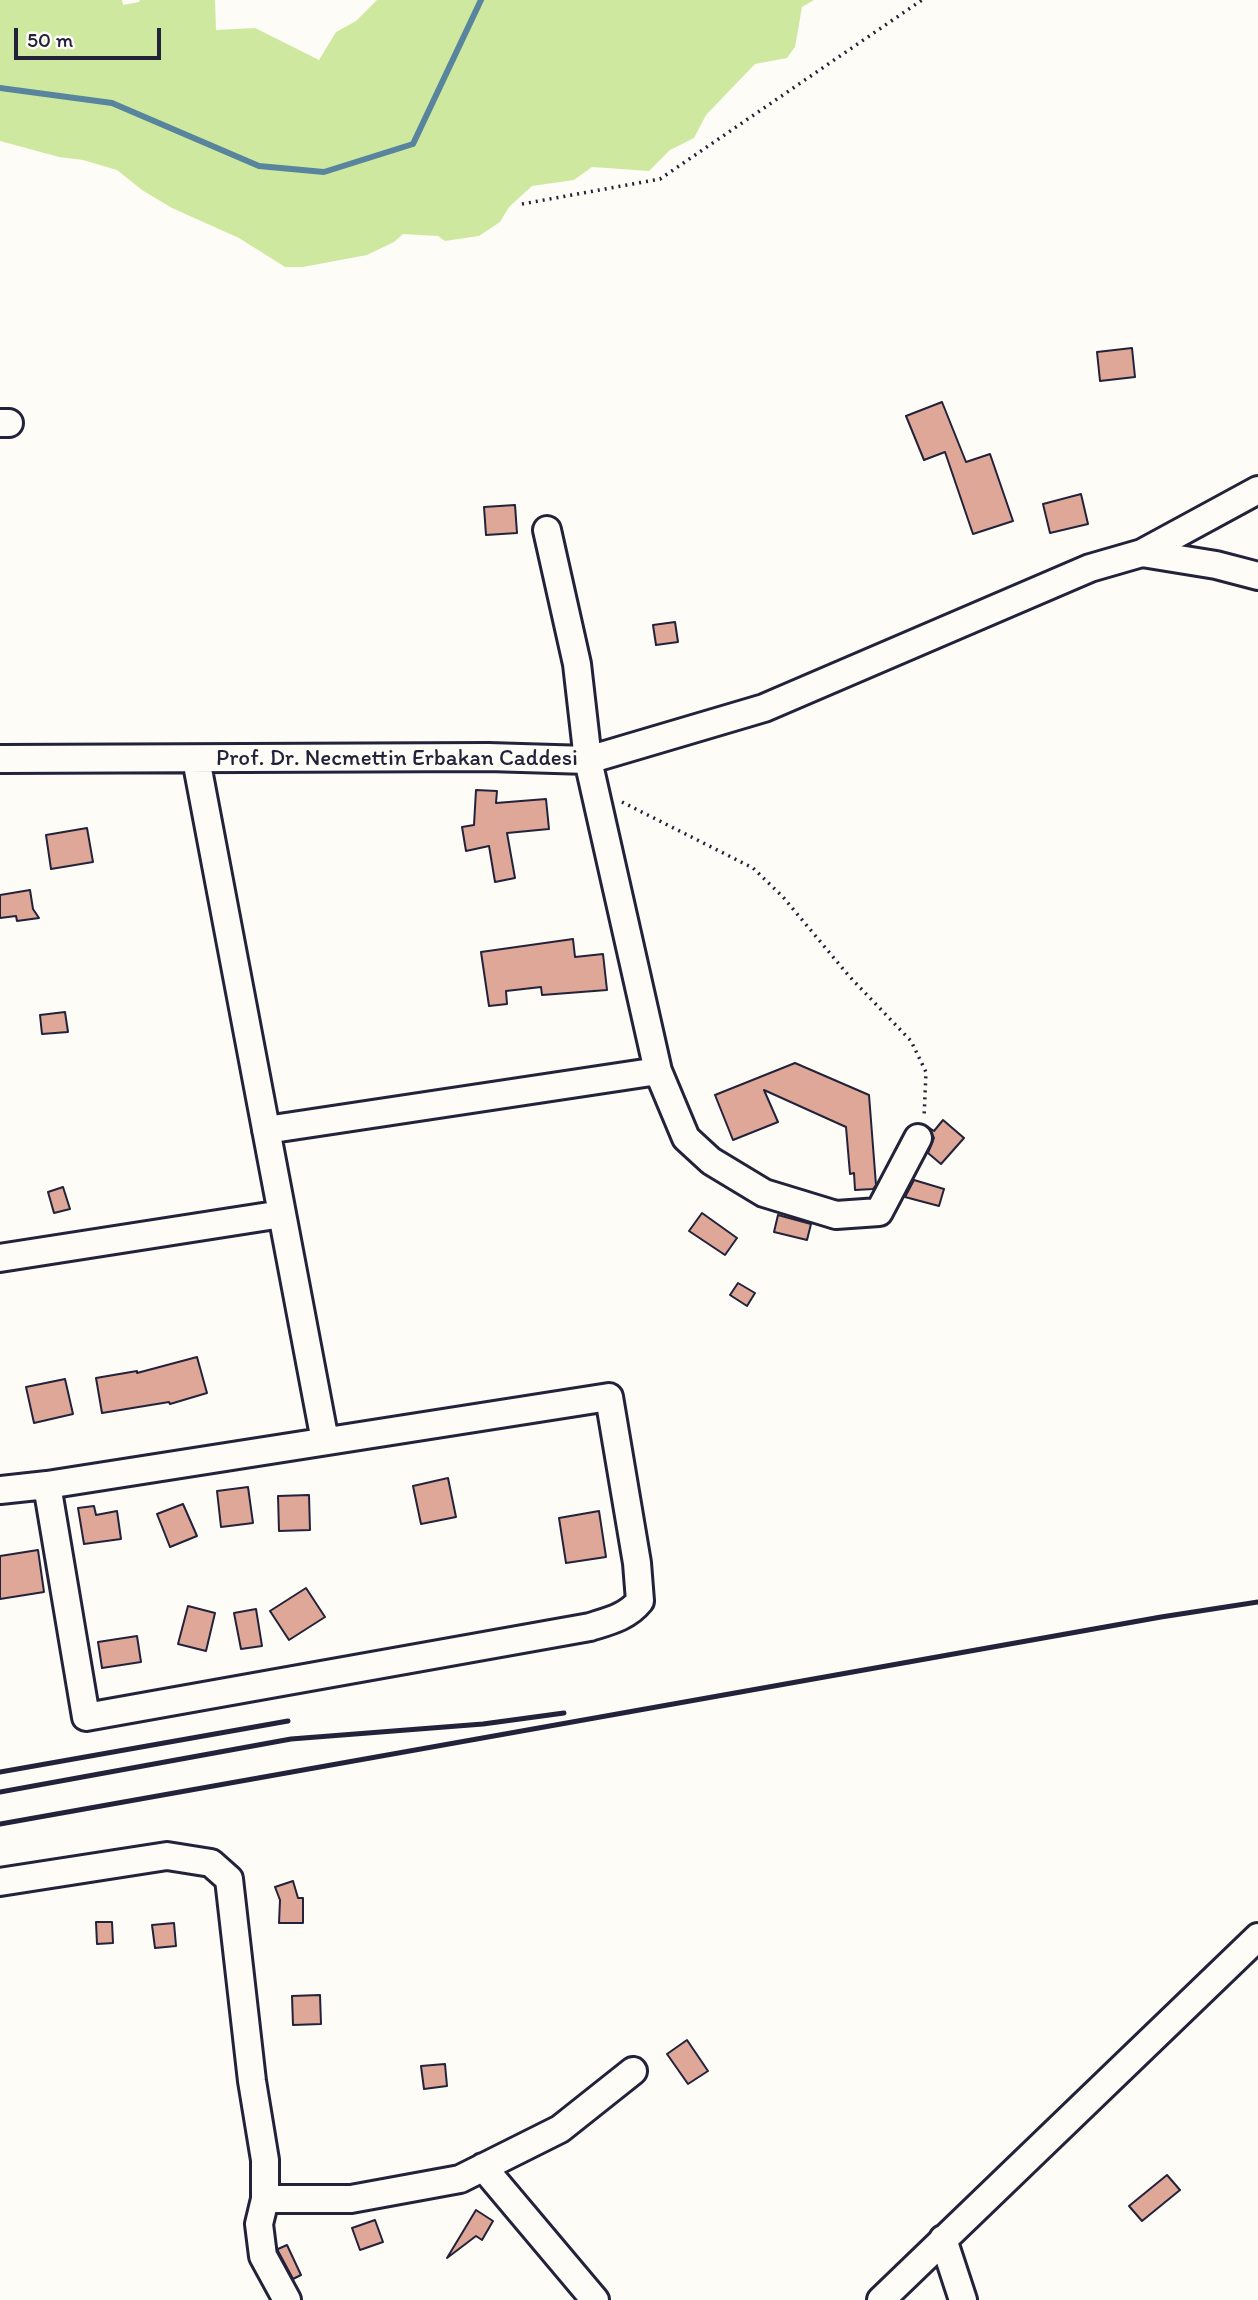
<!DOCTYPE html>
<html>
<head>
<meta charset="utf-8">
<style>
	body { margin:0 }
	#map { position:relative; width:1258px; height:2300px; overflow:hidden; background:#fdfcf7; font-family:Itim,sans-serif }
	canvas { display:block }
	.scale { position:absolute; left:14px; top:28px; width:147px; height:32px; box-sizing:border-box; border:4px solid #22223b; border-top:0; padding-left:9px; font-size:21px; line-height:24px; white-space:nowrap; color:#22223b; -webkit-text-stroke:5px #fdfcf7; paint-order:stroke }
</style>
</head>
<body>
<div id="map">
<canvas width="1258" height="2300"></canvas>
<div class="scale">50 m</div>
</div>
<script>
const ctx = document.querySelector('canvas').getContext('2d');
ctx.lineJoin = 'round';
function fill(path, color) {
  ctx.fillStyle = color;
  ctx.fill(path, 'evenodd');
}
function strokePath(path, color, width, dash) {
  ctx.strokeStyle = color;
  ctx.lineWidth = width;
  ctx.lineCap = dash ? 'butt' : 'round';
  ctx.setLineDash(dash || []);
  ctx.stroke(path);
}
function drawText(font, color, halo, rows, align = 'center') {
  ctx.font = font + ' Itim,sans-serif';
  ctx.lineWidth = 6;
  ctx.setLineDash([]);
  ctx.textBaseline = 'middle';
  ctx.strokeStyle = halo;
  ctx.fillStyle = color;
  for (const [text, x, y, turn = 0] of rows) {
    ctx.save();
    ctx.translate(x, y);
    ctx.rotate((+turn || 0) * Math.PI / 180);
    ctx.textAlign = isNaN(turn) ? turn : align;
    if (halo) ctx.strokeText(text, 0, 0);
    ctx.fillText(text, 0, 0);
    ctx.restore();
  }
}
const green = new Path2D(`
	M 0,0 L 122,0 L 123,5 L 139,2 L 140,0 L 215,0 L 216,30 L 255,28 L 319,60 L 336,32 L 356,21 L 377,0 L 814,0 L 802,7 L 795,47 L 787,58 L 755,64 L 706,115 L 694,138 L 670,150 L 649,171 L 592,167 L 574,180 L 532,186 L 509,207 L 500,222 L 479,236 L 445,241 L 438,236 L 403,234 L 394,242 L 367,255 L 303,267 L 285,267 L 239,238 L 172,208 L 142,190 L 117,170 L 83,160 L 59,157 L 0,141 Z`);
const stream = new Path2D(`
	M 0,88 L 112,103 L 259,166 L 324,172 L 413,144 L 481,0`);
const building = new Path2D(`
	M 1132,348 L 1135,377 L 1100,381 L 1097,352 Z
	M 942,402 L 966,462 L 990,454 L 1013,521 L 973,534 L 945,452 L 924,460 L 906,416 Z
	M 1081,494 L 1088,524 L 1050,533 L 1043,504 Z
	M 515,505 L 517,533 L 486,535 L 484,507 Z
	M 675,622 L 678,642 L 656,645 L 653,625 Z
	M 476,790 L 497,791 L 496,803 L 546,799 L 549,829 L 507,833 L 515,878 L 495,882 L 489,846 L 466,851 L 462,827 L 474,825 Z
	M 87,828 L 93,862 L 51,869 L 46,835 Z
	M 30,890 L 33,909 L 39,918 L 17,921 L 16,916 L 0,918 L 0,895 Z
	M 573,939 L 575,957 L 603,954 L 607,990 L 542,995 L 541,987 L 506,991 L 507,1004 L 489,1006 L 481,952 Z
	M 65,1012 L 68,1032 L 42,1034 L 40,1015 Z
	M 795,1063 L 869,1095 L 876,1185 L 873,1189 L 855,1190 L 854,1173 L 850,1174 L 846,1127 L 764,1090 L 778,1122 L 733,1140 L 715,1095 Z
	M 943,1120 L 964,1138 L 941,1164 L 928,1153 L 934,1138 L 928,1127 L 934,1131 Z
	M 914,1180 L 944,1189 L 939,1206 L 905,1197 Z
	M 63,1187 L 70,1209 L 54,1213 L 48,1192 Z
	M 702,1213 L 737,1238 L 725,1255 L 689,1231 Z
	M 778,1215 L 811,1224 L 807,1240 L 774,1232 Z
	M 738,1283 L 755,1293 L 747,1306 L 730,1295 Z
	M 197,1357 L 207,1393 L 170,1404 L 169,1402 L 102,1413 L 96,1378 L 137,1371 L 137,1373 Z
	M 65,1379 L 73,1414 L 34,1423 L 26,1387 Z
	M 448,1478 L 456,1517 L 421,1524 L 413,1486 Z
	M 248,1487 L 253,1523 L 221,1527 L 217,1491 Z
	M 309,1495 L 310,1530 L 279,1531 L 278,1496 Z
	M 183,1504 L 197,1536 L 170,1547 L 157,1514 Z
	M 94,1506 L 96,1515 L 117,1511 L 121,1539 L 84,1544 L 78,1508 Z
	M 599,1511 L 606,1557 L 566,1563 L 559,1518 Z
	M 38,1550 L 44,1592 L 0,1599 L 0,1556 Z
	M 306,1588 L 325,1617 L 289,1640 L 270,1611 Z
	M 188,1606 L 215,1613 L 206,1651 L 178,1644 Z
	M 256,1609 L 262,1646 L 241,1649 L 234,1613 Z
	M 137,1636 L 141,1662 L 102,1668 L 98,1642 Z
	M 293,1881 L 298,1898 L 303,1898 L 303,1923 L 279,1923 L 280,1900 L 275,1887 Z
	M 96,1922 L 112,1922 L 113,1943 L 97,1944 Z
	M 174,1923 L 176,1946 L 155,1948 L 152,1925 Z
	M 320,1995 L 321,2024 L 293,2025 L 292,1996 Z
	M 687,2040 L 708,2071 L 688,2084 L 667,2054 Z
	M 445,2064 L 447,2086 L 424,2089 L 421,2066 Z
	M 1167,2175 L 1180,2190 L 1142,2221 L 1129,2206 Z
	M 476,2210 L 493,2221 L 482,2240 L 476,2236 L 447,2258 Z
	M 375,2220 L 383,2242 L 360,2250 L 352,2228 Z
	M 287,2245 L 301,2275 L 293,2279 L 278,2251 L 278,2249 Z`);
const path = new Path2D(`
	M 522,204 L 660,179 L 922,0
	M 622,802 L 753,868 L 783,897 L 849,976 L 911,1041 L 926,1072 L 924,1118`);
const minor = new Path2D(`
	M 0,423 L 9,423
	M 547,530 L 577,664 L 588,760 L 658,1071 L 686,1138 L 711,1161 L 764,1193 L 836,1215 L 879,1212 L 918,1138
	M 1142,553 L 1258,490
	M 0,759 L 488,757 L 588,760 L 764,708 L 1090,568 L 1142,553 L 1216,565 L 1258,576
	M 196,759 L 325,1441
	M 266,1130 L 658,1071
	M 0,1258 L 282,1214
	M 0,1490 L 47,1485 L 86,1717 L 590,1627 C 609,1621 627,1617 640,1601 L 637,1563 L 609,1397 L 47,1485
	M 0,1882 L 167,1856 L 211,1863 L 229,1879 L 252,2081 L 265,2160 L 265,2199 L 259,2224 L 263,2256 L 287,2300
	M 483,2167 L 595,2300
	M 265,2199 L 351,2199 L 460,2179 L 560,2129 L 633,2071
	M 943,2239 L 963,2300
	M 881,2300 L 1258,1937`);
const rail = new Path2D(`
	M 0,1772 L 288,1721
	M 0,1792 L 291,1739 L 483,1724 L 564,1713
	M 0,1824 L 1161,1617 L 1258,1602`);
const streetNames = [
	["Prof. Dr. Necmettin Erbakan Caddesi",397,759]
];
fill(green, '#cee99f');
strokePath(stream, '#59849d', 6);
fill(building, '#dfa798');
strokePath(building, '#22223b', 2);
strokePath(minor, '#22223b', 32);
strokePath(path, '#22223b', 3.5, [2, 5]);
strokePath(minor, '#fdfcf7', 26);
strokePath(rail, '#22223b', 5);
drawText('23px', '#22223b', '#fdfcf7', streetNames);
</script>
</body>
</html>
